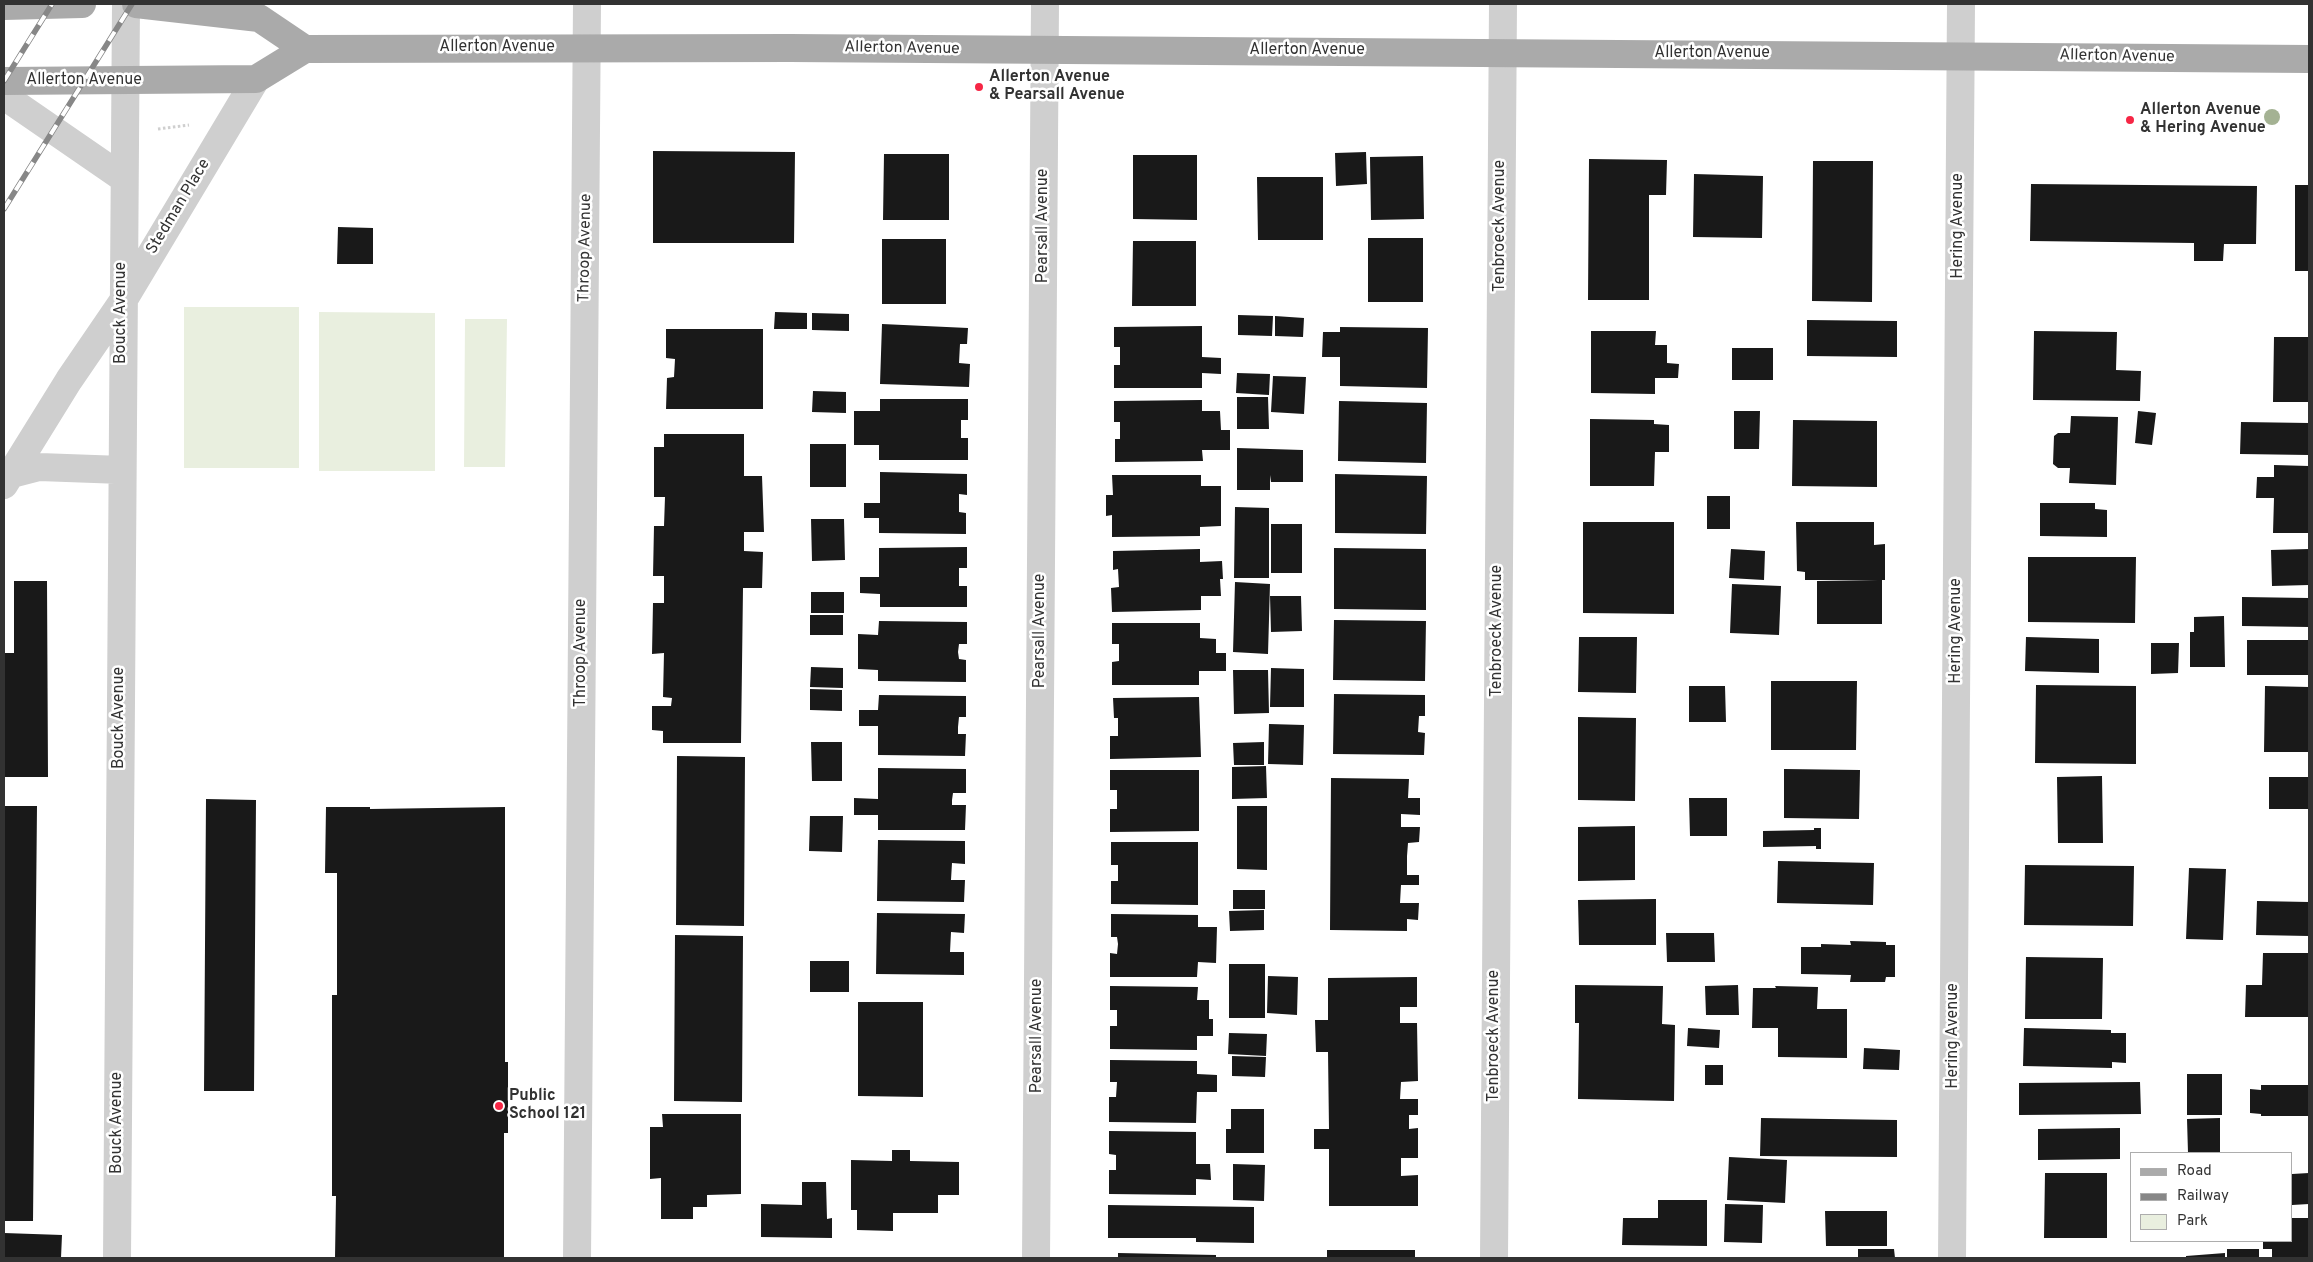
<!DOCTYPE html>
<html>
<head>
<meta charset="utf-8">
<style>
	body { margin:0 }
	#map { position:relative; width:2313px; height:1262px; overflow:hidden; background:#fff; font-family:Overpass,sans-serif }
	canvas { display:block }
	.frame { position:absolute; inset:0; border:5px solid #323232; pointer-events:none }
	.legend { position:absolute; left:2130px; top:1152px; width:162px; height:90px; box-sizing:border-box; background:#fff; border:1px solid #adadad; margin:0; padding:6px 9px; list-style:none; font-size:15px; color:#323232 }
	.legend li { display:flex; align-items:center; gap:10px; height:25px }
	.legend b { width:25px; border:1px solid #adadad }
</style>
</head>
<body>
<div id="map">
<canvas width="2313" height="1262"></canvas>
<div class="frame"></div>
<ul class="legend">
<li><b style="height:6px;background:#aaa"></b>Road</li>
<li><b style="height:6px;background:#878787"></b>Railway</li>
<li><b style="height:14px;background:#e9efdf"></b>Park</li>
</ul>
</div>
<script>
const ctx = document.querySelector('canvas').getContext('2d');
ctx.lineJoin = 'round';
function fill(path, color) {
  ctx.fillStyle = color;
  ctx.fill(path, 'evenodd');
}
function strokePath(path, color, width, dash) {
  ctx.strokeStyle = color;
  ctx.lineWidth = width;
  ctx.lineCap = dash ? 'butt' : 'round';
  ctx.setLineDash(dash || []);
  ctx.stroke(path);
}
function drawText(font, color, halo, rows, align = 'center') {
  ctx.font = font + ' Overpass,sans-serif';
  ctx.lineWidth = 5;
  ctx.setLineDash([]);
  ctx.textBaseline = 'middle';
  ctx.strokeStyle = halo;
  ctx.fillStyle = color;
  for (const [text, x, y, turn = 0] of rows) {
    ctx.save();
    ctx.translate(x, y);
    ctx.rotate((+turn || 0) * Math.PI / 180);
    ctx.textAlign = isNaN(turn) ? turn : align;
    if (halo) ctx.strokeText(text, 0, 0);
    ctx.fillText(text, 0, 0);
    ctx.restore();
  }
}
const green = new Path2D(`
	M 184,307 L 299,307 L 299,468 L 184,468 Z
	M 319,312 L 435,313 L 435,471 L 319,471 Z
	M 465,319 L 507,319 L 505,467 L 464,467 Z`);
const building = new Path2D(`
	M 653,151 L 795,152 L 794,243 L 653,243 Z
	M 1366,152 L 1367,184 L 1336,186 L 1335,153 Z
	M 884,154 L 949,154 L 949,220 L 883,220 Z
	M 1133,155 L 1197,155 L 1197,220 L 1133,219 Z
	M 1423,156 L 1424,219 L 1371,220 L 1370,157 Z
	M 1589,159 L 1667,160 L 1666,195 L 1649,195 L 1649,300 L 1588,300 Z
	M 1813,161 L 1873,161 L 1872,302 L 1812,301 Z
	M 1694,174 L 1763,176 L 1762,238 L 1693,237 Z
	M 1257,177 L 1323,177 L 1323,240 L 1258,240 Z
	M 2031,184 L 2257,186 L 2256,244 L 2224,244 L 2223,261 L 2194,261 L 2194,243 L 2030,241 Z
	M 2295,185 L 2309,185 L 2309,271 L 2295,271 Z
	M 338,227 L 373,228 L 373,264 L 337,264 Z
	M 1368,238 L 1423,238 L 1423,302 L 1368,302 Z
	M 882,239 L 946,239 L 946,304 L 882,304 Z
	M 1133,241 L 1196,241 L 1196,306 L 1132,306 Z
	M 775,312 L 807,313 L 807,329 L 774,329 Z
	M 812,313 L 849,314 L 849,331 L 812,330 Z
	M 1238,315 L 1273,316 L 1272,336 L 1238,335 Z
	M 1275,316 L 1304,318 L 1303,337 L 1275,336 Z
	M 1807,320 L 1897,321 L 1897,357 L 1807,356 Z
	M 882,324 L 968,328 L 967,344 L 960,344 L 959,363 L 970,364 L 969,387 L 880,384 Z
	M 1202,326 L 1202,357 L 1221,358 L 1221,374 L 1202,373 L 1202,388 L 1114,388 L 1114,365 L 1120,365 L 1120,347 L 1114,347 L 1114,327 Z
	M 1340,327 L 1428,328 L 1427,388 L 1340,386 L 1340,357 L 1322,357 L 1323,332 L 1340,332 Z
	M 666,329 L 763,329 L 763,409 L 666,409 L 667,378 L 674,377 L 675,359 L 666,358 Z
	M 1591,331 L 1656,331 L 1655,345 L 1667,345 L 1667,363 L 1679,364 L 1678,378 L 1655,378 L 1655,394 L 1591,393 Z
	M 2034,331 L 2117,332 L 2116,370 L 2141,371 L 2140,401 L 2033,400 Z
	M 2274,337 L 2309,337 L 2309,402 L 2273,402 Z
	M 1732,348 L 1773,348 L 1773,380 L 1732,380 Z
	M 1237,373 L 1270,374 L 1269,395 L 1236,393 Z
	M 1273,376 L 1306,377 L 1304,414 L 1271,412 Z
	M 813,391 L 846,392 L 846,413 L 812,412 Z
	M 1237,397 L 1268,397 L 1269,429 L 1237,429 Z
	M 880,399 L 968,399 L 968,420 L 961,420 L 961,438 L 968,438 L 968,460 L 879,460 L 879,445 L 854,445 L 854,411 L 880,411 Z
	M 1202,400 L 1202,411 L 1220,411 L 1221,430 L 1230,430 L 1230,450 L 1202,450 L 1203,461 L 1115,462 L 1115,439 L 1120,439 L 1120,422 L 1114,422 L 1114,401 Z
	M 1339,401 L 1427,403 L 1426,463 L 1338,461 Z
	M 1734,411 L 1760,411 L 1759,449 L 1734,449 Z
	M 2138,411 L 2156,413 L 2152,445 L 2135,443 Z
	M 2071,416 L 2118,417 L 2116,485 L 2069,483 L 2070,468 L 2058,468 L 2053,464 L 2054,436 L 2058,433 L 2070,433 Z
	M 1590,419 L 1654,420 L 1654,424 L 1669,425 L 1669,452 L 1655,452 L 1654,486 L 1590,486 Z
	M 1793,420 L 1877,421 L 1877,487 L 1792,486 Z
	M 2241,422 L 2309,423 L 2309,455 L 2240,454 Z
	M 664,434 L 744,434 L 744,476 L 762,476 L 764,532 L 744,532 L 744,551 L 763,552 L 762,588 L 743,588 L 741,743 L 663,743 L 663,731 L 652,730 L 652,706 L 671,706 L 672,698 L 663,697 L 664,653 L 652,654 L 653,603 L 664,603 L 664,576 L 653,576 L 654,526 L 664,526 L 665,497 L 654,497 L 654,447 L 664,447 Z
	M 810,444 L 846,444 L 846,487 L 810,487 Z
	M 1237,448 L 1303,450 L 1303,482 L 1271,482 L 1270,475 L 1270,490 L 1237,490 Z
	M 2274,465 L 2309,466 L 2309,533 L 2273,533 L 2274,498 L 2256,498 L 2257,477 L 2274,477 Z
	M 880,472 L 967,474 L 967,495 L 959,494 L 959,512 L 966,513 L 966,534 L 879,533 L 879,518 L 864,518 L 864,503 L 880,503 Z
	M 1335,474 L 1427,476 L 1426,534 L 1335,533 Z
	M 1112,475 L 1201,475 L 1201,486 L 1221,486 L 1221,526 L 1200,527 L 1200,536 L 1112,537 L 1112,515 L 1106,516 L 1106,495 L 1113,495 Z
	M 1707,496 L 1730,496 L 1730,529 L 1707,529 Z
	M 2040,503 L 2095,503 L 2095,509 L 2107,510 L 2107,537 L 2040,536 Z
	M 1235,507 L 1269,508 L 1269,578 L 1234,578 Z
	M 811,519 L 844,519 L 845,560 L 812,561 Z
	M 1583,522 L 1674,522 L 1674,614 L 1583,613 Z
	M 1796,522 L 1874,522 L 1874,545 L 1885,544 L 1885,580 L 1882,580 L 1882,624 L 1817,624 L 1817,581 L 1878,580 L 1805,580 L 1805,572 L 1797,571 Z
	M 1271,524 L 1302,524 L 1302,573 L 1271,573 Z
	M 967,547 L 967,568 L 959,568 L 959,586 L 967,586 L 967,607 L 880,607 L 880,594 L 860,593 L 860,577 L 879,577 L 879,548 Z
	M 1334,548 L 1426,549 L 1426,610 L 1334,609 Z
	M 1200,549 L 1200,562 L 1222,561 L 1223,579 L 1220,579 L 1221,596 L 1201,596 L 1201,610 L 1112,612 L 1111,588 L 1119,587 L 1118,569 L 1113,570 L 1113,551 Z
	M 1731,549 L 1765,551 L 1764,580 L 1729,578 Z
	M 2309,549 L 2309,585 L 2272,586 L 2271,550 Z
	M 2028,557 L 2136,557 L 2135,623 L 2028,622 Z
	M 14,581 L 47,581 L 48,777 L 4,777 L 4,653 L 14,653 Z
	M 1235,582 L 1270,584 L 1268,654 L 1233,652 Z
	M 1732,584 L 1781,586 L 1779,635 L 1730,633 Z
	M 811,592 L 844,592 L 844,613 L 811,613 Z
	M 1270,596 L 1301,596 L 1302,631 L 1271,632 Z
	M 2242,597 L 2309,598 L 2309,627 L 2242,626 Z
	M 810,615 L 843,615 L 843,635 L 810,635 Z
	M 2224,616 L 2225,667 L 2190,667 L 2190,632 L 2194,632 L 2194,617 Z
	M 1334,620 L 1426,621 L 1425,681 L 1333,680 Z
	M 879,621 L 967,622 L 967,644 L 959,644 L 958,652 L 959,659 L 966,660 L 966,682 L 878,681 L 878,670 L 858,669 L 858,634 L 878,635 Z
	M 1112,623 L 1200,623 L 1200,638 L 1216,639 L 1216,653 L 1226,653 L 1226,671 L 1199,671 L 1199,685 L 1112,685 L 1112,662 L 1119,661 L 1119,644 L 1112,644 Z
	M 1579,637 L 1637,637 L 1636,693 L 1578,692 Z
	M 2026,637 L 2099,639 L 2099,673 L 2025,671 Z
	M 2247,640 L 2309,640 L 2309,675 L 2247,675 Z
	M 2151,643 L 2179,643 L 2178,673 L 2151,674 Z
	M 811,667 L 843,668 L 843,688 L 810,687 Z
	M 1271,668 L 1304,669 L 1304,707 L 1270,707 Z
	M 1233,670 L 1268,670 L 1269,713 L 1234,714 Z
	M 1771,681 L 1857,681 L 1856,750 L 1771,750 Z
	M 2036,685 L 2136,686 L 2136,764 L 2035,763 Z
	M 1689,686 L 1725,686 L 1726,722 L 1689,722 Z
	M 2265,686 L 2309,687 L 2309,752 L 2264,752 Z
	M 810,689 L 842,690 L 842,711 L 810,710 Z
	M 1334,694 L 1425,695 L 1425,716 L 1419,716 L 1418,732 L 1425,733 L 1424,755 L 1333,754 Z
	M 879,695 L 966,696 L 966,717 L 959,717 L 958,727 L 958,734 L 966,734 L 965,756 L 878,755 L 878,726 L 859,726 L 859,710 L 878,710 Z
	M 1199,697 L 1201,757 L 1110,759 L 1110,736 L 1118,736 L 1118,718 L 1114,718 L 1113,698 Z
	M 1578,717 L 1636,718 L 1635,801 L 1578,800 Z
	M 1269,724 L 1304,725 L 1303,765 L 1268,764 Z
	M 811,742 L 842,742 L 842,781 L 812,781 Z
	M 1264,742 L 1264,765 L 1234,765 L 1233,743 Z
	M 677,756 L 745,757 L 744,926 L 676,925 Z
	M 1266,766 L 1267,798 L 1232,799 L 1232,767 Z
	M 878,768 L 966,769 L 966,793 L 953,793 L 952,800 L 952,805 L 966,805 L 965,830 L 878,830 L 878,815 L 854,815 L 854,798 L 878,799 Z
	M 1784,769 L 1860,770 L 1859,819 L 1784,818 Z
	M 1110,770 L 1199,770 L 1199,831 L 1110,832 L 1110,809 L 1117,809 L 1117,790 L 1110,790 Z
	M 2102,776 L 2103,843 L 2058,843 L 2057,777 Z
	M 2269,777 L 2309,777 L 2309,809 L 2269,809 Z
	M 1331,778 L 1409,779 L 1408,798 L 1420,798 L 1420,815 L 1401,814 L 1401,827 L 1420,827 L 1419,842 L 1408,843 L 1407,856 L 1407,875 L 1419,875 L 1419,885 L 1401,885 L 1400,903 L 1419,903 L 1418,920 L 1407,919 L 1407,931 L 1330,930 Z
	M 1689,798 L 1727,798 L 1727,836 L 1690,836 Z
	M 206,799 L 256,800 L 254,1091 L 204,1091 Z
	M 4,806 L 37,806 L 33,1221 L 4,1221 Z
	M 1237,806 L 1267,806 L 1267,870 L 1237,869 Z
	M 326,807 L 370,807 L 370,809 L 505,807 L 505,1062 L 508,1062 L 508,1133 L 504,1133 L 504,1258 L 335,1258 L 336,1196 L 332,1196 L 332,995 L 337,995 L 337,873 L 325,873 Z
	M 810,816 L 843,816 L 842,852 L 809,851 Z
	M 1635,826 L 1635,880 L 1578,881 L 1578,827 Z
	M 1814,828 L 1821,828 L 1821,849 L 1816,849 L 1816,846 L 1763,847 L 1763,831 L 1814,830 Z
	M 878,840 L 965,841 L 965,864 L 952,863 L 951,880 L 965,880 L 964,902 L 877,901 Z
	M 1111,842 L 1198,842 L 1198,905 L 1111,904 L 1111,881 L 1118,881 L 1118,865 L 1111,865 Z
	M 1778,861 L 1874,863 L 1873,905 L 1777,903 Z
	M 2025,865 L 2134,866 L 2133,926 L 2024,925 Z
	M 2189,868 L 2226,869 L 2223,940 L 2186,939 Z
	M 1233,890 L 1265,890 L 1265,909 L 1233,909 Z
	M 1656,899 L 1656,945 L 1579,945 L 1578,900 Z
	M 2257,901 L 2309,902 L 2309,936 L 2256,935 Z
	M 1264,910 L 1264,930 L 1230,931 L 1229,911 Z
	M 877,913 L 965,914 L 964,933 L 951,932 L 950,952 L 964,952 L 964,975 L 876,974 Z
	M 1111,914 L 1198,915 L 1198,927 L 1217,927 L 1216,963 L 1198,962 L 1197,977 L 1110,977 L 1110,953 L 1117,954 L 1118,944 L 1117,937 L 1111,937 Z
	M 1666,933 L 1714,933 L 1715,962 L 1667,962 Z
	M 675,935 L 743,936 L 742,1102 L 674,1101 Z
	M 1850,941 L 1886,942 L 1886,945 L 1895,945 L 1895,977 L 1886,977 L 1885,982 L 1850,982 L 1851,975 L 1801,974 L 1801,947 L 1821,947 L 1821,944 L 1851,945 Z
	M 2263,953 L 2309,953 L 2309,1017 L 2245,1017 L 2246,985 L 2262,985 Z
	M 2026,957 L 2103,958 L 2102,1019 L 2025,1019 Z
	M 810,961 L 849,961 L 849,992 L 810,992 Z
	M 1229,964 L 1265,964 L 1265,1018 L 1229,1018 Z
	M 1268,976 L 1298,977 L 1297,1015 L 1267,1013 Z
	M 1417,977 L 1417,1007 L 1400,1007 L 1400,1023 L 1417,1023 L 1418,1081 L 1401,1082 L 1400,1099 L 1418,1099 L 1418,1115 L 1409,1115 L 1409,1129 L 1418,1128 L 1418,1158 L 1401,1158 L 1401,1176 L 1418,1175 L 1418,1206 L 1329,1206 L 1329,1149 L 1314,1149 L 1314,1129 L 1329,1129 L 1328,1052 L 1316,1052 L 1315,1020 L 1328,1020 L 1328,978 Z
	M 1575,985 L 1663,986 L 1662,1024 L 1675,1025 L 1674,1101 L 1578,1099 L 1579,1023 L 1575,1023 Z
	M 1738,985 L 1739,1015 L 1706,1015 L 1705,986 Z
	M 1110,986 L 1198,987 L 1197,1000 L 1209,1000 L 1209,1019 L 1213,1019 L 1213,1036 L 1197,1036 L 1197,1050 L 1110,1049 L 1110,1026 L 1117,1026 L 1117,1010 L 1110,1010 Z
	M 1775,986 L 1818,987 L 1817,1009 L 1847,1009 L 1847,1058 L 1778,1057 L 1778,1028 L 1752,1028 L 1753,988 L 1776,988 Z
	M 858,1002 L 923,1002 L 923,1097 L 858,1096 Z
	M 1688,1028 L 1720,1030 L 1719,1048 L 1687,1046 Z
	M 2024,1028 L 2111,1030 L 2111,1033 L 2126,1033 L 2126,1063 L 2112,1062 L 2112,1068 L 2023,1066 Z
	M 1229,1033 L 1267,1034 L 1266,1056 L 1228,1054 Z
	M 1864,1048 L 1900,1050 L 1899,1070 L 1863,1069 Z
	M 1232,1056 L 1266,1057 L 1265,1077 L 1232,1076 Z
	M 1110,1060 L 1197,1061 L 1197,1074 L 1217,1075 L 1217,1092 L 1197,1092 L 1196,1123 L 1109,1122 L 1109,1097 L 1116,1097 L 1117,1082 L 1110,1082 Z
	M 1705,1065 L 1723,1065 L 1723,1085 L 1705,1085 Z
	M 2187,1074 L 2222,1074 L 2222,1115 L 2187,1115 Z
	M 2140,1082 L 2141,1114 L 2019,1115 L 2019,1083 Z
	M 2261,1085 L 2309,1085 L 2309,1116 L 2261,1116 L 2261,1114 L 2250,1113 L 2250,1089 L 2261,1090 Z
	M 1231,1109 L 1264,1109 L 1264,1153 L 1226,1153 L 1226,1129 L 1231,1129 Z
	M 662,1114 L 741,1114 L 741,1194 L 707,1195 L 707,1207 L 693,1207 L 693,1219 L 661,1219 L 661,1178 L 650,1179 L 650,1127 L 663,1127 Z
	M 1761,1118 L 1897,1120 L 1897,1157 L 1760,1156 Z
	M 2220,1118 L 2220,1153 L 2188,1153 L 2187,1119 Z
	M 2120,1128 L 2120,1159 L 2038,1160 L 2038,1129 Z
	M 1109,1131 L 1196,1132 L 1196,1164 L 1210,1164 L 1211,1180 L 1196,1179 L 1196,1195 L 1109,1194 L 1109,1170 L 1116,1170 L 1116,1155 L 1109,1154 Z
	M 892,1150 L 910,1150 L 910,1161 L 959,1162 L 959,1195 L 938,1195 L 938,1213 L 893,1213 L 893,1231 L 857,1230 L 857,1210 L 851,1210 L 851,1160 L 892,1161 Z
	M 1729,1157 L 1787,1160 L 1785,1203 L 1727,1200 Z
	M 1233,1164 L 1265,1165 L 1264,1201 L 1233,1200 Z
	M 2045,1173 L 2107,1173 L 2107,1238 L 2044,1238 Z
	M 2309,1173 L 2309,1204 L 2292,1205 L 2292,1174 Z
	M 802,1182 L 826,1182 L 827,1219 L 832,1218 L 832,1238 L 761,1237 L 761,1204 L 802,1205 Z
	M 1658,1200 L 1707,1200 L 1707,1246 L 1622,1245 L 1623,1218 L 1658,1218 Z
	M 1725,1204 L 1763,1205 L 1762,1243 L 1724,1242 Z
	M 1108,1205 L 1254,1207 L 1254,1243 L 1196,1242 L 1196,1238 L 1108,1238 Z
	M 1825,1211 L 1887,1211 L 1887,1246 L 1826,1246 Z
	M 2292,1218 L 2309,1218 L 2308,1258 L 2272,1258 L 2272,1249 L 2263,1249 L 2263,1241 L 2292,1241 Z
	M 4,1233 L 62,1235 L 61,1258 L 4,1258 Z
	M 1858,1249 L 1894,1249 L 1895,1258 L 1858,1258 Z
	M 2227,1249 L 2259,1249 L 2259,1258 L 2227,1258 Z
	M 1327,1250 L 1415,1250 L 1415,1258 L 1327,1258 Z
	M 1118,1253 L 1216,1255 L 1216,1258 L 1118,1258 Z
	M 2225,1253 L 2225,1258 L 2186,1258 L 2186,1256 Z`);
const path = new Path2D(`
	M 158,129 L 189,125`);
const minor = new Path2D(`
	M 4,96 L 123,178
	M 12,474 L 39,467 L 122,470
	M 4,485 L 69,380 L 123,301 L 256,79
	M 117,1258 L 126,4
	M 577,1258 L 587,4
	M 1036,1258 L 1045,4
	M 1494,1258 L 1503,4
	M 1952,1258 L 1961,4`);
const major = new Path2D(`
	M 136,4 L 259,18 L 305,49
	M 4,6 L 82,4
	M 4,81 L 256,79 L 305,49 L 790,48 L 2309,59`);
const rail = new Path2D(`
	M 4,81 L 52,4
	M 4,209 L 132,4`);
const trees = [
	[2272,117]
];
const markers = [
	[979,87,5,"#f62645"],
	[2130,120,5,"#f62645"],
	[499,1106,5,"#f62645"]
];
const streetNames = [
	["Allerton Avenue",497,48],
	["Allerton Avenue",902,49,1],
	["Allerton Avenue",1307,51],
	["Allerton Avenue",1712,54],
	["Allerton Avenue",2117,57,1],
	["Allerton Avenue",84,81],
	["Stedman Place",179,207,-59],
	["Pearsall Avenue",1044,226,-90],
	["Tenbroeck Avenue",1501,226,-90],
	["Hering Avenue",1959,226,-90],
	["Throop Avenue",586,248,-89],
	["Bouck Avenue",122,313,-90],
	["Pearsall Avenue",1041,631,-90],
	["Tenbroeck Avenue",1498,631,-90],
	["Hering Avenue",1957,631,-90],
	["Throop Avenue",582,653,-90],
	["Bouck Avenue",120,718,-90],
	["Pearsall Avenue",1038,1036,-90],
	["Tenbroeck Avenue",1495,1036,-90],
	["Hering Avenue",1954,1036,-90],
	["Bouck Avenue",118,1123,-90]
];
const poiNames = [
	["Allerton Avenue",989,78],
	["& Pearsall Avenue",989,96],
	["Allerton Avenue",2140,111],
	["& Hering Avenue",2140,129],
	["Public",509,1097],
	["School 121",509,1115]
];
fill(green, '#e9efdf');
fill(building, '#191919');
strokePath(path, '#cfcfcf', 3, [2.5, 2.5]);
strokePath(minor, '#cfcfcf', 28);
strokePath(major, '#aaa', 28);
strokePath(rail, '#878787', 5.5);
strokePath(rail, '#fff', 4, [11]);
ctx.fillStyle = '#a4b293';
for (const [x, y] of trees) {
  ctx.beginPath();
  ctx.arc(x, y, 8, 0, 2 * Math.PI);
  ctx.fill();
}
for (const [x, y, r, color] of markers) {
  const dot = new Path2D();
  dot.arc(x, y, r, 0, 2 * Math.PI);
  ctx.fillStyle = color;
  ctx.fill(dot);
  strokePath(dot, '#fff', 2);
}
drawText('16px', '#323232', '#fff', streetNames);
drawText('bold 16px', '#323232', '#fff', poiNames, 'left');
</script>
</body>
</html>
